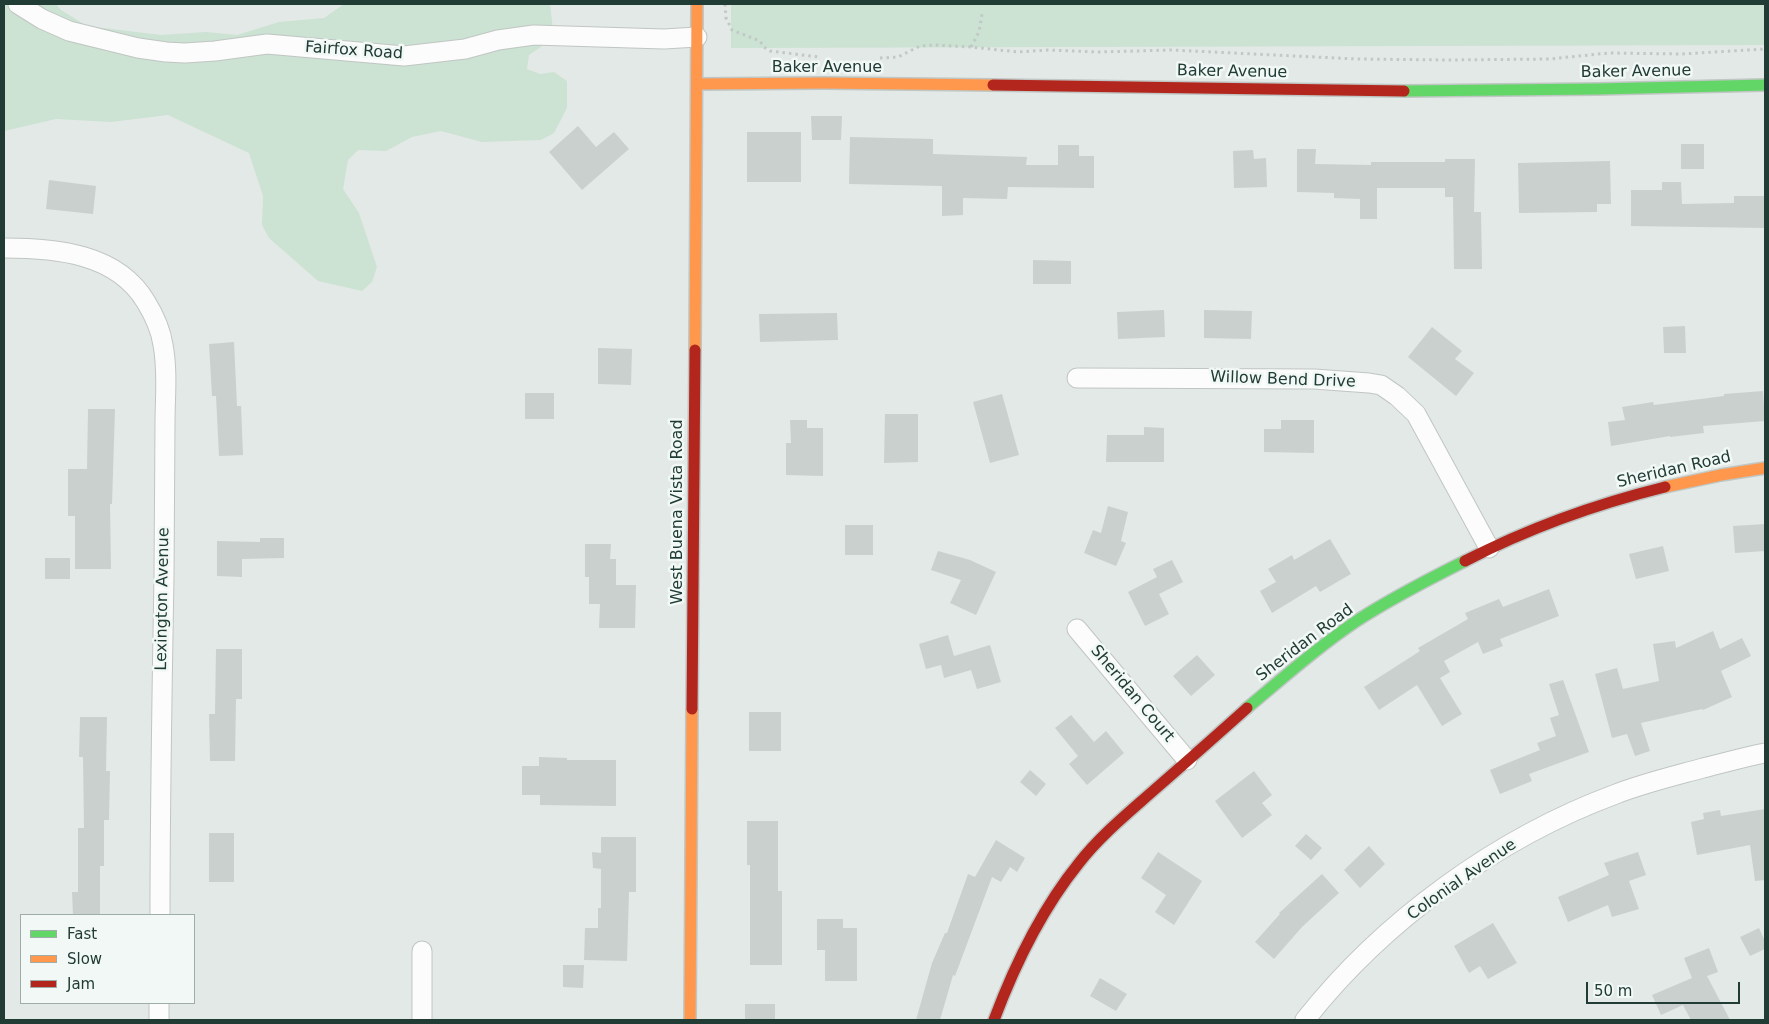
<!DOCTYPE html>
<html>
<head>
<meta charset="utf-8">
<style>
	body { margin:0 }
	#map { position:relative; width:1769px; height:1024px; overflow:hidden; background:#e3e9e6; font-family:"DejaVu Sans",sans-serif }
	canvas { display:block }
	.frame { position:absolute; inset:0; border:5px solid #213c35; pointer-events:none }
	.legend { position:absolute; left:20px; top:914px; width:175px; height:90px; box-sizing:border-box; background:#f1f8f5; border:1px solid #9eada8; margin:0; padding:6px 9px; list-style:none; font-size:15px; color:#213c35 }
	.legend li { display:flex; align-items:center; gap:10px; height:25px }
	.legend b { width:25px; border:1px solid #9eada8 }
	.scale { position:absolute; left:1586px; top:982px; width:154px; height:22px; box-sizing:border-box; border:2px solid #213c35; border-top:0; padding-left:6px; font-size:15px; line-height:18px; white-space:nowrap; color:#213c35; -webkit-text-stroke:4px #f1f8f5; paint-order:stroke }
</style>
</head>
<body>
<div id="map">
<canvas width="1769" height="1024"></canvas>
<div class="frame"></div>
<ul class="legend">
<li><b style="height:6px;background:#63d668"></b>Fast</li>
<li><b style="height:6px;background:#ff974d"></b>Slow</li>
<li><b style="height:6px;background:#b3261e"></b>Jam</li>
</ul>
<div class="scale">50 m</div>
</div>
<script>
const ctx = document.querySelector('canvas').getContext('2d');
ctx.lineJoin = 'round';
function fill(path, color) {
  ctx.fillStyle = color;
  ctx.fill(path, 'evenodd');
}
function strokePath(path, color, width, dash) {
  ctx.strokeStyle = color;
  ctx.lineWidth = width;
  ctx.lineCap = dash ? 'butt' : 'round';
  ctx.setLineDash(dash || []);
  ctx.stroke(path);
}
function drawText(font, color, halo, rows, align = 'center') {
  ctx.font = font + ' "DejaVu Sans",sans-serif';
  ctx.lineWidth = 5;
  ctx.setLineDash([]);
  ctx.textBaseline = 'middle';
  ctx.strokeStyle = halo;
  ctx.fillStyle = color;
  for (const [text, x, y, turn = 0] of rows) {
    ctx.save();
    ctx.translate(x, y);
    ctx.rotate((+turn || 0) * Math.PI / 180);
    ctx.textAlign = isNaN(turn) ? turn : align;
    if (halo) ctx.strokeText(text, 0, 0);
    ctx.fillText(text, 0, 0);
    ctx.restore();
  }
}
const green = new Path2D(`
	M 4,4 L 56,4 L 61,10 L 87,26 L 161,35 L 206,32 L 237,35 L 279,22 L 324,18 L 344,4 L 550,4 L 554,38 L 529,55 L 527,69 L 540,74 L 554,72 L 567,81 L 567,108 L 554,133 L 541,140 L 482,142 L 441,131 L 412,137 L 386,151 L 358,150 L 348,160 L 343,189 L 359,213 L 377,267 L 372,282 L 362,291 L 318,281 L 269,238 L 262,225 L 263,196 L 249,153 L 168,115 L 111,122 L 56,119 L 4,131 Z
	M 731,4 L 1765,4 L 1765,45 L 731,48 Z`);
const building = new Path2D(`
	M 811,116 L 842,116 L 841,140 L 812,140 Z
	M 578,126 L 596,147 L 614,132 L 629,149 L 582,190 L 549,152 Z
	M 747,132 L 801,132 L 801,182 L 747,182 Z
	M 850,137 L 933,139 L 933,154 L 1027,157 L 1026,165 L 1058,165 L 1058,145 L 1079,145 L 1079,156 L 1094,156 L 1094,188 L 1008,187 L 1007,199 L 963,198 L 963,215 L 942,216 L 942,186 L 849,184 Z
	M 1681,144 L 1704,144 L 1704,169 L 1681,169 Z
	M 1297,149 L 1316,149 L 1315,164 L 1371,165 L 1371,162 L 1445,162 L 1445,159 L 1475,159 L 1474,212 L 1481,212 L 1482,269 L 1454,269 L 1453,197 L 1445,197 L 1445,188 L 1377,188 L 1377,219 L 1360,219 L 1360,199 L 1334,198 L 1334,193 L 1297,192 Z
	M 1253,150 L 1254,159 L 1266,158 L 1267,187 L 1234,188 L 1233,151 Z
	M 1610,161 L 1611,204 L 1597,204 L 1597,212 L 1519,213 L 1518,163 Z
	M 49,180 L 96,186 L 93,214 L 46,209 Z
	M 1662,182 L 1681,182 L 1682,204 L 1734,203 L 1734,196 L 1765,196 L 1765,228 L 1631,226 L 1631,190 L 1662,190 Z
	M 1033,260 L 1071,261 L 1071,284 L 1033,284 Z
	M 1164,310 L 1165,337 L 1118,339 L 1117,312 Z
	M 1204,310 L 1252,311 L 1251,339 L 1204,338 Z
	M 837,313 L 838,340 L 760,342 L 759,314 Z
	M 1685,326 L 1686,353 L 1664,353 L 1663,327 Z
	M 1432,327 L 1462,351 L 1455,359 L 1474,373 L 1456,396 L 1408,357 Z
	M 234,342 L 237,406 L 241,406 L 243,455 L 219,456 L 216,396 L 212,396 L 209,344 Z
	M 598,348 L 632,349 L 631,385 L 598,384 Z
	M 1763,391 L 1765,421 L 1703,426 L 1704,433 L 1670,437 L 1670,436 L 1611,446 L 1608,422 L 1625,420 L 1622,407 L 1653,402 L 1654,405 L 1724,396 L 1724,394 Z
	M 525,393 L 554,393 L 554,419 L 525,419 Z
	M 1002,394 L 1019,455 L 990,463 L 973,402 Z
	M 88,409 L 115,409 L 112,504 L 110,504 L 111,569 L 75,569 L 75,516 L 68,516 L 68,469 L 87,469 Z
	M 885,414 L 918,414 L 918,462 L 884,463 Z
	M 790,420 L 807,420 L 807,428 L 823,428 L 823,476 L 786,475 L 786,443 L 791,443 Z
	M 1281,420 L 1314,420 L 1314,453 L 1264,452 L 1264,429 L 1281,429 Z
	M 1144,427 L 1164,428 L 1164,462 L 1106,462 L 1107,435 L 1144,435 Z
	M 1108,506 L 1128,512 L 1121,541 L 1126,543 L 1116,566 L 1084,553 L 1093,530 L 1101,533 Z
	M 1765,524 L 1765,551 L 1735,553 L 1733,526 Z
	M 845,525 L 873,525 L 873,555 L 845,555 Z
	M 260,538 L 284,538 L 284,558 L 242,559 L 242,577 L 217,576 L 217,541 L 260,542 Z
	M 1330,539 L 1351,574 L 1320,592 L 1316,586 L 1272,613 L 1260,591 L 1276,582 L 1268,569 L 1292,555 L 1294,560 Z
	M 585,544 L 611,544 L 610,559 L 616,559 L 616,585 L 636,585 L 635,628 L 599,628 L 600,604 L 589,604 L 589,577 L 585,577 Z
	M 1663,546 L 1669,571 L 1636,579 L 1629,554 Z
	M 938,551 L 970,560 L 996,572 L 976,615 L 950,603 L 961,580 L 931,570 Z
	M 45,558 L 70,558 L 70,579 L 45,579 Z
	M 1172,560 L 1183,582 L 1159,594 L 1169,614 L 1145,626 L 1128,592 L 1157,577 L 1153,569 Z
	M 1549,589 L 1559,616 L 1500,639 L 1503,646 L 1483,654 L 1478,642 L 1444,661 L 1450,672 L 1440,678 L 1462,714 L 1442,726 L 1417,685 L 1379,710 L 1364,687 L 1420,651 L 1418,648 L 1468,619 L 1465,613 L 1499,599 L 1503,607 Z
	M 1713,631 L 1720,649 L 1742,638 L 1751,656 L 1721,671 L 1732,697 L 1703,710 L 1702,709 L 1641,723 L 1650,751 L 1635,756 L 1627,734 L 1612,738 L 1595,674 L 1617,668 L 1623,689 L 1659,681 L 1653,644 L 1675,641 L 1676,648 Z
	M 948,635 L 954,656 L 990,645 L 1001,682 L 977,689 L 971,670 L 944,678 L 941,665 L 926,669 L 919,644 Z
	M 216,649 L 242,649 L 242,699 L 236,699 L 235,761 L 210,761 L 209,714 L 215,714 Z
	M 1197,655 L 1215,675 L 1191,696 L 1173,676 Z
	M 1563,680 L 1589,752 L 1529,774 L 1532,781 L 1500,794 L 1490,770 L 1540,750 L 1537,743 L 1556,736 L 1550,718 L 1559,715 L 1549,684 Z
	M 749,712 L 781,712 L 781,751 L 749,751 Z
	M 1071,715 L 1094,742 L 1106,731 L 1124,753 L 1087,785 L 1069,764 L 1078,756 L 1055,728 Z
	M 80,717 L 107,717 L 106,771 L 110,771 L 109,820 L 104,820 L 104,866 L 100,866 L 100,915 L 73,915 L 72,892 L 78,892 L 78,828 L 84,828 L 83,757 L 79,757 Z
	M 539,757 L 567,758 L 567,760 L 616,760 L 616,806 L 540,805 L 540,795 L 522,795 L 522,766 L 539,766 Z
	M 1030,770 L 1046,784 L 1036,796 L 1020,782 Z
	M 1254,771 L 1272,795 L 1262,803 L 1272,815 L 1242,838 L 1215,801 Z
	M 1765,809 L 1765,880 L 1755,881 L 1750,845 L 1697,855 L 1691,822 L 1704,819 L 1703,813 L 1720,810 L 1721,816 Z
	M 747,821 L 778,821 L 778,891 L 782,891 L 782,965 L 750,965 L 750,865 L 747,865 Z
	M 209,833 L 234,833 L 234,882 L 209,882 Z
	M 1306,834 L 1322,848 L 1311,860 L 1295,846 Z
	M 601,837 L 636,837 L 636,892 L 629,892 L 627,961 L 584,960 L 585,928 L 598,928 L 598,908 L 601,908 L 601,869 L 593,868 L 592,852 L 601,853 Z
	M 996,840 L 1025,858 L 1017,872 L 1010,867 L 1001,882 L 992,877 L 955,976 L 953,975 L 940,1020 L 916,1020 L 932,963 L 945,933 L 947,933 L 968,874 L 975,877 Z
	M 1369,846 L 1385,864 L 1360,888 L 1344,870 Z
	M 1158,852 L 1202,881 L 1174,925 L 1155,912 L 1166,895 L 1141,878 Z
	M 1638,852 L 1646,875 L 1629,881 L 1639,909 L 1612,917 L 1608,905 L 1568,922 L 1558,897 L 1609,875 L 1604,863 Z
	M 1322,874 L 1339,893 L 1302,927 L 1274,959 L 1255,942 L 1280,914 L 1279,913 Z
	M 817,919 L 843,919 L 843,928 L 857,928 L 857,981 L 825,981 L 825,950 L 817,950 Z
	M 1493,923 L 1517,963 L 1488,979 L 1480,966 L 1469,973 L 1454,946 Z
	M 1759,928 L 1765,941 L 1765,949 L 1750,956 L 1740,937 Z
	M 1709,948 L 1718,972 L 1707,976 L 1730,1020 L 1691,1020 L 1683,1005 L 1661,1015 L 1652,995 L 1692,978 L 1684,958 Z
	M 563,965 L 584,965 L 583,988 L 563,987 Z
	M 1100,978 L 1127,994 L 1116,1011 L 1090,996 Z
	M 745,1004 L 775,1004 L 775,1020 L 745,1020 Z`);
const path = new Path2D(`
	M 725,4 L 726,18 L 732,30 L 760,41 L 764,47 L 770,51 L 819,57
	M 971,47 L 979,32 L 982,14
	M 880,58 L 898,57 L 920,46 L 935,45 L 971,47 L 1018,52 L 1048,50 L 1099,52 L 1171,50 L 1357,59 L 1447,60 L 1549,59 L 1609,53 L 1681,54 L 1765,49`);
const street = new Path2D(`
	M 18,4 L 42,19 L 69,31 L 138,48 L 166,52 L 185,53 L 215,51 L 267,44 L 404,56 L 465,49 L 498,40 L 534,35 L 664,39 L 697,37
	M 4,248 C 55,248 117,253 146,302 C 154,315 161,331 163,345 C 168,371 165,398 165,423 C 165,474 164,525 164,576 C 162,689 160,802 160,915
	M 1077,378 L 1314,379 L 1369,383 L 1381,385 L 1397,396 L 1416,414 L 1489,548
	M 1077,629 L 1187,760
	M 159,1020 L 159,1003
	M 422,1020 L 422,951
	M 1305,1020 C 1383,921 1497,838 1616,794 C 1644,783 1674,776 1703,768 C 1724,763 1744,757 1765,753`);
const fast = new Path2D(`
	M 1404,91 L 1598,89 L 1765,85
	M 1247,708 C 1283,678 1319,646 1358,620 C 1392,598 1429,579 1465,561`);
const slow = new Path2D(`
	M 698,84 L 823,83 L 993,85
	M 695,350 L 697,4
	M 1665,487 L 1721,475 L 1765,468
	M 690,1020 L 692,709`);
const jam = new Path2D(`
	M 993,85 L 1404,91
	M 1465,561 C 1529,528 1596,504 1665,487
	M 692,709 L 695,350
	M 994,1020 C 1015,964 1041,910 1079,863 C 1100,836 1127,814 1153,791 C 1184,764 1216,736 1247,708`);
const streetNames = [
	["Fairfox Road",354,51,4],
	["Baker Avenue",827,68],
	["Baker Avenue",1232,72,1],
	["Baker Avenue",1636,72,-1],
	["Willow Bend Drive",1283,380,2],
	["Sheridan Road",1674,470,-13],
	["West Buena Vista Road",678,512,-90],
	["Lexington Avenue",163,599,-89],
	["Sheridan Road",1305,643,-37],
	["Sheridan Court",1132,694,50],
	["Colonial Avenue",1462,880,-35]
];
fill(green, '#cce2d3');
fill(building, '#cad0ce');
strokePath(street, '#c0c6c3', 21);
strokePath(fast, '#bfc6c3', 14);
strokePath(slow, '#bfc6c3', 14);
strokePath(jam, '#bfc6c3', 14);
strokePath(path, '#c0c9c5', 3, [2.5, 4]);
strokePath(street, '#fbfcfb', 19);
strokePath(fast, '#63d668', 11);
strokePath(slow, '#ff974d', 11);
strokePath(jam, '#b3261e', 11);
drawText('16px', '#213c35', '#f1f8f5', streetNames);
</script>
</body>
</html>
